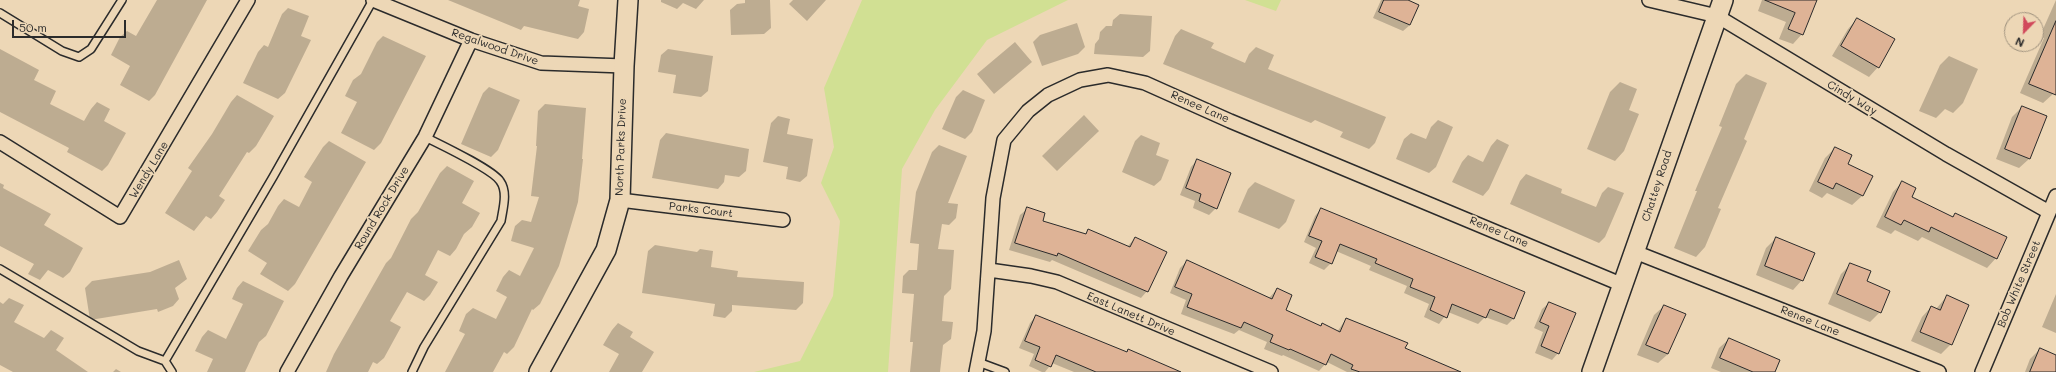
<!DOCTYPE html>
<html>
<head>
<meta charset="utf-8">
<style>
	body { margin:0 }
	#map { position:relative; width:2056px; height:372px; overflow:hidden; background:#edd7b6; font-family:Mali,sans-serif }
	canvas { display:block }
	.north { position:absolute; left:2004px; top:12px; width:40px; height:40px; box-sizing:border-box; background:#edd7b6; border:1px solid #9f927e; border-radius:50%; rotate:203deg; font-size:11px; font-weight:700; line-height:16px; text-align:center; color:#2b2b2b }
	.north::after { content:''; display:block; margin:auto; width:14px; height:18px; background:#d1495b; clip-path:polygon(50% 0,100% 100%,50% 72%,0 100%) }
	.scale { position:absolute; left:12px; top:20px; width:114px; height:18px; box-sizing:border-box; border:2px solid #2b2b2b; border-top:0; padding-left:5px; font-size:12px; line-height:14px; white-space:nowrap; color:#2b2b2b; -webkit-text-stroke:3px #edd7b6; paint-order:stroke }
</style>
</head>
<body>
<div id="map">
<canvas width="2056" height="372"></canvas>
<div class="north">N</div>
<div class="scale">50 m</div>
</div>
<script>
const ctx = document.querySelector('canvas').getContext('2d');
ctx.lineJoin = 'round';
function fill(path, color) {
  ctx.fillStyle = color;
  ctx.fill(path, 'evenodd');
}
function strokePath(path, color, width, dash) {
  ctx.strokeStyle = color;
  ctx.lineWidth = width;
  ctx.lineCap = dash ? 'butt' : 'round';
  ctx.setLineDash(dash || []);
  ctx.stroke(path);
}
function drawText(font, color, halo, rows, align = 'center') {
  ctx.font = font + ' Mali,sans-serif';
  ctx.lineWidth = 3.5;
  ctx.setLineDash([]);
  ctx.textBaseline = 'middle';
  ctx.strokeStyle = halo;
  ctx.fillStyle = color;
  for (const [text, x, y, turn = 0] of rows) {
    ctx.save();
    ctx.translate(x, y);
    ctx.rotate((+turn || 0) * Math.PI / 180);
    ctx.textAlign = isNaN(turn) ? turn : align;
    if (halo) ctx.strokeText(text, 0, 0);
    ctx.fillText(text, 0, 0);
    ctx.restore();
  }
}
const green = new Path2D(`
	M 862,0 L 1068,0 L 987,40 L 935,110 L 902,169 L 888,372 L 754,372 L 800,361 L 833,296 L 840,221 L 821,183 L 834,147 L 824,88 Z
	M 1245,0 L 1281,0 L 1276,11 Z`);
const shadow = new Path2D(`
	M 157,0 L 207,0 L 155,95 L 149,101 L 120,85 L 130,66 L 111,55 L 120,37 L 127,31 L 136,36 Z
	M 448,0 L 580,0 L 578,6 L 589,9 L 584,32 L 578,39 L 524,26 L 521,30 Z
	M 661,0 L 704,0 L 696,9 L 683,3 L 677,9 L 661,2 Z
	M 745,0 L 770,0 L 771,28 L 764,34 L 731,35 L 730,10 L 737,4 L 745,3 Z
	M 793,0 L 826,0 L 807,21 L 789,4 Z
	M 1381,0 L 1406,0 L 1410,25 L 1403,31 L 1373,18 Z
	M 1762,0 L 1812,0 L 1802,34 L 1793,44 L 1779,39 L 1786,22 L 1758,11 Z
	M 2056,0 L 2056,86 L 2053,94 L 2043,103 L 2020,93 L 2044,38 L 2040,36 Z
	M 288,8 L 309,16 L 301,36 L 311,40 L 285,93 L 278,99 L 243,83 L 258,52 L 264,45 L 268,47 L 282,14 Z
	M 1120,14 L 1152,16 L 1150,51 L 1143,57 L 1094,54 L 1095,44 L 1099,39 L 1100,32 L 1106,26 L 1112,26 L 1113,20 Z
	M 1857,19 L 1878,67 L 1869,77 L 1832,56 L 1848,29 Z
	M 1077,23 L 1085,47 L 1078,54 L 1042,66 L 1033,42 L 1040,35 Z
	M 1181,29 L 1214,43 L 1211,48 L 1245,63 L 1249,54 L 1256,47 L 1274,55 L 1268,69 L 1386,117 L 1375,143 L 1369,149 L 1340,137 L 1343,132 L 1315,120 L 1311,123 L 1163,64 L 1175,36 Z
	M 383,36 L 426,56 L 381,143 L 374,150 L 341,133 L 357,102 L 345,96 L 353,80 L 361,74 L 377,42 Z
	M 1015,42 L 1032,62 L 994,94 L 977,74 Z
	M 0,49 L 39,70 L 34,80 L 56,91 L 50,104 L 84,121 L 91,109 L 97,102 L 110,109 L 104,121 L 126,133 L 108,165 L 102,171 L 67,152 L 69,148 L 0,112 Z
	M 668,49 L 713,56 L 708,91 L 701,97 L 673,93 L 676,75 L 658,72 L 661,55 Z
	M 1949,56 L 1978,69 L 1963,103 L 1953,113 L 1945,109 L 1936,118 L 1919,111 L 1940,65 Z
	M 1746,74 L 1767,83 L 1744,139 L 1747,141 L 1718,208 L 1721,209 L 1705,247 L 1696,257 L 1674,248 L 1697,191 L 1695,191 L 1722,127 L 1719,126 L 1736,84 Z
	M 1620,82 L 1637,89 L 1629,110 L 1639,114 L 1624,151 L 1615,161 L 1587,149 L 1610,92 Z
	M 489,87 L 520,100 L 498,150 L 491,157 L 461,144 L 483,93 Z
	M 963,90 L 985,100 L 972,132 L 965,139 L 942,129 L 956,97 Z
	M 237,95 L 274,116 L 256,146 L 249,153 L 247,152 L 219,196 L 225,200 L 217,212 L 211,219 L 206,216 L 194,231 L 165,213 L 192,171 L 188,168 L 212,134 L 231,102 Z
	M 545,104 L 586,108 L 582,159 L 583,159 L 578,202 L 559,266 L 540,304 L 533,310 L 532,309 L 514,347 L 507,354 L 504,352 L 493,372 L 445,372 L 465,334 L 459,331 L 466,314 L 473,308 L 496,319 L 507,297 L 496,291 L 503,277 L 509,270 L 520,276 L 534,248 L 511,241 L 515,226 L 522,220 L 531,222 L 539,197 L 531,196 L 537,146 L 536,146 L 538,111 Z
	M 2022,107 L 2046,117 L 2029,159 L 2019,168 L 1996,159 L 2012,117 Z
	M 1084,115 L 1099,131 L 1057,171 L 1042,156 Z
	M 778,116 L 790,119 L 787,134 L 813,139 L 807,176 L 800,182 L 786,179 L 788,167 L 763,162 L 771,123 Z
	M 1438,120 L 1453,127 L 1436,167 L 1429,173 L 1396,159 L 1404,139 L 1411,133 L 1426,139 L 1431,127 Z
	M 666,133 L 749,149 L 746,171 L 739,177 L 725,175 L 724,182 L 718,189 L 652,178 L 660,140 Z
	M 1141,135 L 1160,143 L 1156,155 L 1169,160 L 1161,180 L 1154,186 L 1122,172 L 1135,141 Z
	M 1497,139 L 1509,145 L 1489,189 L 1483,196 L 1452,182 L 1462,162 L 1468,155 L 1483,162 L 1491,146 Z
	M 329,141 L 366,162 L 295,284 L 288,291 L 260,274 L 267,263 L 248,251 L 261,230 L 268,224 L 278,206 L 284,199 L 299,207 L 312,182 L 304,177 L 323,147 Z
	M 939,145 L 967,156 L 948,203 L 958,204 L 956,218 L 949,225 L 942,224 L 938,249 L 954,250 L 951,289 L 944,296 L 942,321 L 953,322 L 951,339 L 943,345 L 940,372 L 910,372 L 913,342 L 910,342 L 914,294 L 902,293 L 903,276 L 909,270 L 917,270 L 919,244 L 910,243 L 916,192 L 932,152 Z
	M 1835,148 L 1847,164 L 1872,176 L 1862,196 L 1852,205 L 1827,193 L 1822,198 L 1809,191 L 1825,158 Z
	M 1197,160 L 1216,208 L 1209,215 L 1193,208 L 1195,201 L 1180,195 L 1191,167 Z
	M 447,166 L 474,181 L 462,203 L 480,213 L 472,227 L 464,234 L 456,249 L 450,256 L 438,250 L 425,275 L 438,282 L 430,295 L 424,301 L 407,292 L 390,321 L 401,327 L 384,358 L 377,364 L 373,362 L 368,372 L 326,372 L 334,354 L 386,263 L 391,258 L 411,219 L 418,212 L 440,173 Z
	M 1526,174 L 1562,189 L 1561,193 L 1596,207 L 1602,193 L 1608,187 L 1624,193 L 1605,237 L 1599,243 L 1510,204 L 1520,181 Z
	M 1255,182 L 1295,200 L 1286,222 L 1279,229 L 1238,212 L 1248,189 Z
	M 1902,182 L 1910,198 L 1952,218 L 1956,214 L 1996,258 L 1987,268 L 1922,237 L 1918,241 L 1895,230 L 1891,234 L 1876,227 L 1893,192 Z
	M 0,183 L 4,185 L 3,188 L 51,214 L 44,225 L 83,248 L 70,272 L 63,278 L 48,270 L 40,280 L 28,274 L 34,264 L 0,246 Z
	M 1027,209 L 1042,221 L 1084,235 L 1088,231 L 1127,247 L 1135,238 L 1147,291 L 1141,298 L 1052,260 L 1050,262 L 1009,250 L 1020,215 Z
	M 1321,209 L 1513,319 L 1507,325 L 1485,317 L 1478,324 L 1448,312 L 1439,324 L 1424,317 L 1429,304 L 1404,293 L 1407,286 L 1369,270 L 1371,266 L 1336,251 L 1331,263 L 1324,270 L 1309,263 L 1316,248 L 1304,242 L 1315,216 Z
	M 1776,238 L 1802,280 L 1793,290 L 1756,275 L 1766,248 Z
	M 655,245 L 697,252 L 700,249 L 713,251 L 711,267 L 738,271 L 737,277 L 804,282 L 803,303 L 796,310 L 732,305 L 732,311 L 725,318 L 713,316 L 715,304 L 642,293 L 648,251 Z
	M 179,260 L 187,279 L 175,288 L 179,299 L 173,306 L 158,312 L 157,309 L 90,320 L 85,288 L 92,281 L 150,272 Z
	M 1187,261 L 1269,298 L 1277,289 L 1284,310 L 1320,326 L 1322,325 L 1337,332 L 1346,319 L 1404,349 L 1459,372 L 1347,372 L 1327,362 L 1319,371 L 1283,355 L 1282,356 L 1264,349 L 1267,342 L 1239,330 L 1234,334 L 1181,314 L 1186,300 L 1170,293 L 1180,268 Z
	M 1851,264 L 1865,281 L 1880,312 L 1870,322 L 1828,304 L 1841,274 Z
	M 243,281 L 284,301 L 266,336 L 259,342 L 245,372 L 207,372 L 213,359 L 195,351 L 202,337 L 208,330 L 226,339 L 243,304 L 232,299 L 237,288 Z
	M 2056,294 L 2056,333 L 2042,327 Z
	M 1947,296 L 1951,344 L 1941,354 L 1911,341 L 1922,317 L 1931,307 L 1936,309 Z
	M 9,298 L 24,305 L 14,322 L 44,338 L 51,330 L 64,338 L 56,350 L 88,372 L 13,372 L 0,365 L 0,302 L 3,304 Z
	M 1549,303 L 1558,353 L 1552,360 L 1535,353 L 1543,332 L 1534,328 L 1542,309 Z
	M 1664,306 L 1668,354 L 1658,363 L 1637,355 L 1654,315 Z
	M 1036,316 L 1126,352 L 1128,351 L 1177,372 L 1074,372 L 1052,363 L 1045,372 L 1042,372 L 1029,366 L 1034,354 L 1019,348 L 1030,323 Z
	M 618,323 L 633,332 L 630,337 L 654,352 L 642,372 L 609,372 L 619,354 L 603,345 L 612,330 Z
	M 1729,339 L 1774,372 L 1721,372 L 1711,368 L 1719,348 Z
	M 2040,349 L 2056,356 L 2056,372 L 2025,372 L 2030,359 Z
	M 116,369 L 121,372 L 113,372 Z`);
const building = new Path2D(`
	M 1384,0 L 1408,0 L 1419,5 L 1410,25 L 1379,12 Z
	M 1765,0 L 1817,0 L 1803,35 L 1788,29 L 1795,13 Z
	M 1857,18 L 1895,39 L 1879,68 L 1841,46 Z
	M 2056,21 L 2056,95 L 2029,84 Z
	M 2022,106 L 2047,116 L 2030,159 L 2005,149 Z
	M 1835,147 L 1852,155 L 1848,164 L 1873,176 L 1863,196 L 1836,183 L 1833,189 L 1818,182 Z
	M 1197,159 L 1231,173 L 1217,209 L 1199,201 L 1201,194 L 1186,188 Z
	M 1902,181 L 1916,188 L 1912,197 L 1953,217 L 1955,213 L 2007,237 L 1997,259 L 1931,227 L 1929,232 L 1904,220 L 1901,225 L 1885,217 Z
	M 1027,207 L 1045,213 L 1043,221 L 1086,234 L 1088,229 L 1130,247 L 1135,237 L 1167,252 L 1148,292 L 1058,253 L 1057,256 L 1015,243 Z
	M 1321,208 L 1525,292 L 1514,319 L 1490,309 L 1486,318 L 1452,304 L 1447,318 L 1430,310 L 1435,297 L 1410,287 L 1413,279 L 1375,263 L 1377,259 L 1340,244 L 1332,264 L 1315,257 L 1322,241 L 1309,236 Z
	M 1776,237 L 1815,253 L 1803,281 L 1765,266 Z
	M 1187,260 L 1272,299 L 1277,288 L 1292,295 L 1286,310 L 1321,326 L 1322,323 L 1340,332 L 1346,318 L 1408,343 L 1405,348 L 1461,372 L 1360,372 L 1351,369 L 1353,365 L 1331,354 L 1326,365 L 1290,349 L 1289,350 L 1270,342 L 1273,335 L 1244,322 L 1241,328 L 1187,307 L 1192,294 L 1175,287 Z
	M 1850,263 L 1871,271 L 1867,281 L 1890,291 L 1881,313 L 1837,294 Z
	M 1947,295 L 1969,305 L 1952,345 L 1920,332 L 1931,306 L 1940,310 Z
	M 1549,302 L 1576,313 L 1559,354 L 1541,346 L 1549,326 L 1540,322 Z
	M 1664,305 L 1686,314 L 1668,354 L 1646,345 Z
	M 1036,315 L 1127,352 L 1128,349 L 1181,372 L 1096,372 L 1056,355 L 1051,367 L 1035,360 L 1040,347 L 1025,341 Z
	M 1729,338 L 1780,360 L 1775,372 L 1753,372 L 1720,358 Z
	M 2040,348 L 2056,355 L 2056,372 L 2030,372 Z`);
const lane = new Path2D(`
	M 0,13 L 62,51 L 79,57 L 91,49 L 122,0
	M 0,269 L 138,351 L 165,361 L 273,177 L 373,0
	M 165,361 L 172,372
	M 978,362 L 1005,372
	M 412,372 L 424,347 L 501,221 C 503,208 508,192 500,181 C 492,169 441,145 425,137`);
const street = new Path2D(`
	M 373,0 L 471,40 L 541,63 L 624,66
	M 1649,0 L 1717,16 L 1946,154 L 2049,212
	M 0,142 L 120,217 L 248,0
	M 620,200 L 783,220
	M 1635,252 L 1939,372
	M 989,270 L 1031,276 L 1057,282 L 1271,372
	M 287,372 L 341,276 L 425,137 L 471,40
	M 976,372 L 984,331 L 993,198 L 1004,140 L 1028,111 L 1048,95 L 1080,80 L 1108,75 L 1145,83 L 1230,121 L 1623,285
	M 1982,372 L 2056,196`);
const secondary = new Path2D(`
	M 539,372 L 606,250 L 620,200 L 624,66 L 628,0
	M 1592,372 L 1723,0`);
const streetNames = [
	["Regalwood Drive",495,47,19],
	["Cindy Way",1852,98,31],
	["Renee Lane",1200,107,24],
	["North Parks Drive",621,147,-88],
	["Wendy Lane",149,170,-59],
	["Chattey Road",1657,186,-72],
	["Round Rock Drive",382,208,-59],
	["Parks Court",701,210,7],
	["Renee Lane",1499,232,23],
	["Bob White Street",2019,284,-67],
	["East Lanett Drive",1131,314,23],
	["Renee Lane",1810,321,22]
];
fill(green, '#d1e093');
fill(shadow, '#0003');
fill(building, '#deb396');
strokePath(building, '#2b2b2b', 1);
strokePath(lane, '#2b2b2b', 10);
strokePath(street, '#2b2b2b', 16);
strokePath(secondary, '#2b2b2b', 22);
strokePath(lane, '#edd7b6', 7);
strokePath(street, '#edd7b6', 13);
strokePath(secondary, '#edd7b6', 19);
drawText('11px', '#2b2b2b', '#edd7b6', streetNames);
</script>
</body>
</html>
